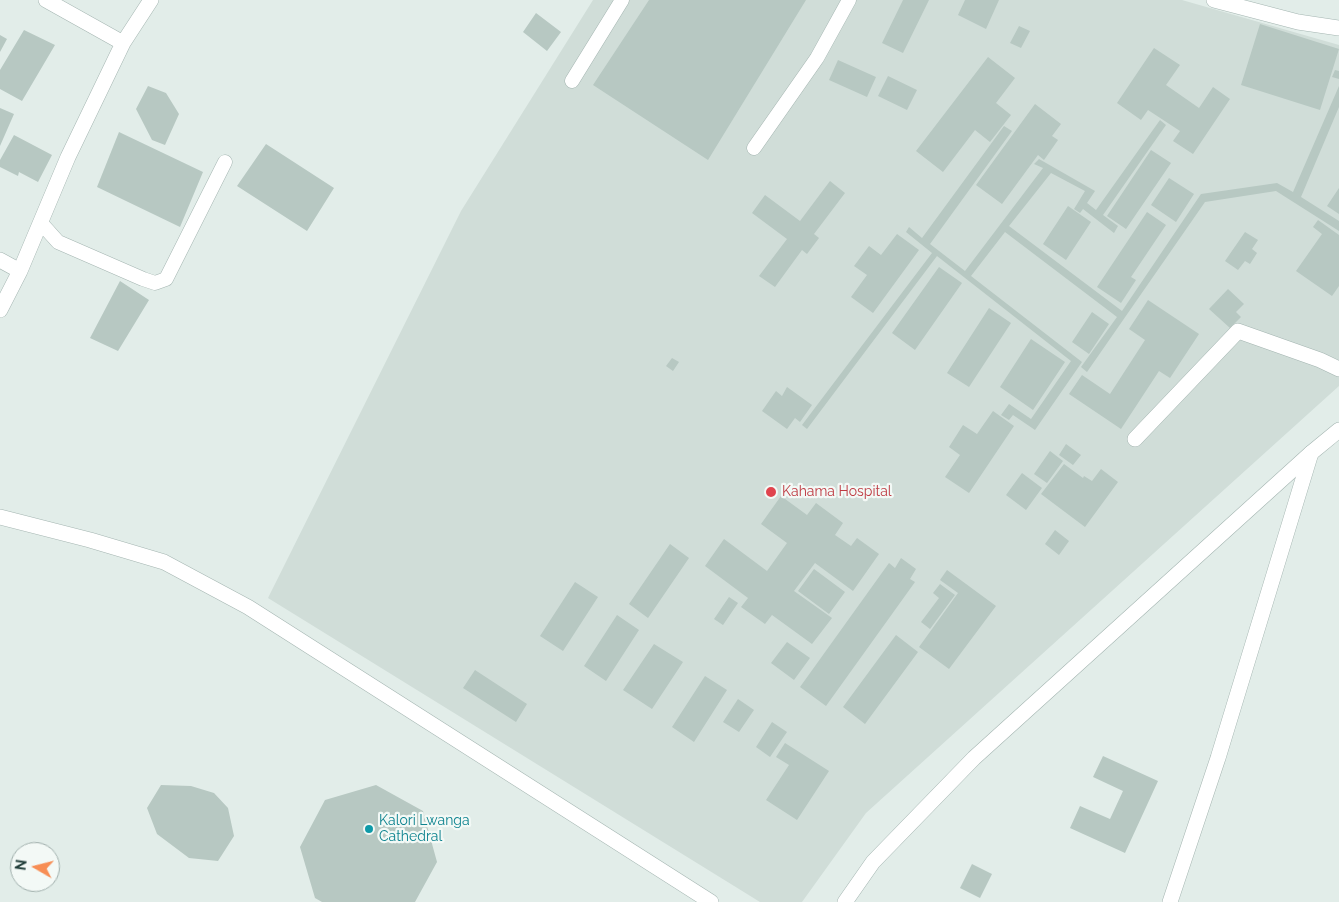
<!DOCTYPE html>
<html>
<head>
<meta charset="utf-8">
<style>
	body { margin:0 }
	#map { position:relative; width:1339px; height:902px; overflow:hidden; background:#e2ede9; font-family:Raleway,sans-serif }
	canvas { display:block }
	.north { position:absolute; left:10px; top:842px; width:50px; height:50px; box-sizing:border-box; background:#f3f9f6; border:1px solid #9faeab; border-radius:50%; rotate:278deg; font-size:14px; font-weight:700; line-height:20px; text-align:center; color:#213e3a }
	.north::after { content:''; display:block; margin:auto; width:18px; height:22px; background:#f78e55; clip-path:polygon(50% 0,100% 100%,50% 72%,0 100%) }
</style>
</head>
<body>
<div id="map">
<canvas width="1339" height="902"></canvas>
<div class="north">N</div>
</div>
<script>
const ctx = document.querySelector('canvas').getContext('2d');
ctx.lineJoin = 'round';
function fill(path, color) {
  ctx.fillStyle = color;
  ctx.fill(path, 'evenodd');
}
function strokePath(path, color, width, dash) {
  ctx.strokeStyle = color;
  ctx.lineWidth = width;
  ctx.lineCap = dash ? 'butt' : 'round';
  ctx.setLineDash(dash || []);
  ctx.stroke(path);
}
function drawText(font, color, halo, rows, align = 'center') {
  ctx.font = font + ' Raleway,sans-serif';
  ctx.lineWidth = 4.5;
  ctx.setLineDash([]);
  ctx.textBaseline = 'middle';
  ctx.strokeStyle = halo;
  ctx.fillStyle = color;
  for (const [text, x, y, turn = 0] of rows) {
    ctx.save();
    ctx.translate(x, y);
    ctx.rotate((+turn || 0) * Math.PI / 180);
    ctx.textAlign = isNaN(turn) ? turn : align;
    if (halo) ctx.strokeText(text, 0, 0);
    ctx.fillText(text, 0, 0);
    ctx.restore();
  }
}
const built = new Path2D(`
	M 593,0 L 1182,0 L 1339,45 L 1339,386 L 866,813 L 802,902 L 760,902 L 268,598 L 461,211 Z`);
const building = new Path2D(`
	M 649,0 L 806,0 L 708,160 L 593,85 Z
	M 903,0 L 929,0 L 903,53 L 882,43 Z
	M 965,0 L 999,0 L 986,29 L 958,15 Z
	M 536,13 L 561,32 L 547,51 L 523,32 Z
	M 1260,24 L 1339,49 L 1320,110 L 1241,85 Z
	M 1019,26 L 1030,31 L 1021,48 L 1010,43 Z
	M 24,30 L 55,45 L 22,101 L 0,89 L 0,70 Z
	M 0,35 L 7,39 L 0,52 Z
	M 1154,48 L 1180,65 L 1166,85 L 1199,108 L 1213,87 L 1230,99 L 1193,154 L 1173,141 L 1180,131 L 1148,110 L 1141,120 L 1117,103 Z
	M 988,57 L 1015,78 L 996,103 L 1011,115 L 990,142 L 975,130 L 943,172 L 916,151 Z
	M 838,60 L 876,77 L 867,97 L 829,80 Z
	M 1335,70 L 1339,71 L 1339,79 L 1332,77 Z
	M 888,76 L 917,90 L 907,110 L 878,96 Z
	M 148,86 L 166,93 L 179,114 L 165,145 L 152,140 L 136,109 Z
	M 1339,86 L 1339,107 L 1301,197 L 1339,221 L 1339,231 L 1276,191 L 1205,202 L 1087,372 L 1081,367 L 1117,317 L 1005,232 L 971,276 L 1082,362 L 1035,430 L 1013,415 L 1009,420 L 1001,415 L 1009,404 L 1031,419 L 1071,361 L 937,256 L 807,429 L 802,425 L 932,253 L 906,232 L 909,227 L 922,238 L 1004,126 L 1012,131 L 930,244 L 965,271 L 1043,168 L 1034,164 L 1039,159 L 1095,191 L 1087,203 L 1096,210 L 1160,120 L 1166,125 L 1103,215 L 1118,226 L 1114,233 L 1083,209 L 1080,213 L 1074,209 L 1085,191 L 1051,173 L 1009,226 L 1122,311 L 1201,194 L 1277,183 L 1293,192 Z
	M 1035,104 L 1061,124 L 1052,136 L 1058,140 L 1044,160 L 1038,155 L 1002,204 L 976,185 Z
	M 0,108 L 14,114 L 0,146 Z
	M 119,132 L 203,172 L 180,227 L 97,187 Z
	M 14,135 L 52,155 L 38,182 L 19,172 L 18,176 L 0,167 L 0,160 Z
	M 266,144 L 334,188 L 307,231 L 237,186 Z
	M 1151,150 L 1171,163 L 1126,229 L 1107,216 Z
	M 1169,178 L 1194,194 L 1176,222 L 1151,205 Z
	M 830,181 L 845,193 L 814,234 L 819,238 L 807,254 L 802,250 L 775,287 L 759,276 L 787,239 L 752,213 L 765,195 L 800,221 Z
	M 1339,188 L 1339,214 L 1327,206 Z
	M 1068,206 L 1091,222 L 1066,260 L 1043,244 Z
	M 1147,212 L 1166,225 L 1131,277 L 1136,280 L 1121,303 L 1097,287 Z
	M 1318,220 L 1339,235 L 1339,286 L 1332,296 L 1296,271 L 1322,234 L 1313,227 Z
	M 1245,232 L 1258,240 L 1252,249 L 1257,253 L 1250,264 L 1245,261 L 1238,270 L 1225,261 Z
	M 897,234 L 919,250 L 873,313 L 851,297 L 867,275 L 854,266 L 869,246 L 881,255 Z
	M 939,267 L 962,283 L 915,350 L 892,333 Z
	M 120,281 L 149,300 L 118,351 L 90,338 Z
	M 1228,289 L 1244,304 L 1236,312 L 1241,317 L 1230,328 L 1209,309 Z
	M 1148,300 L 1199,334 L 1170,378 L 1159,371 L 1121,429 L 1069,394 L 1082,375 L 1110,394 L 1145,340 L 1129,329 Z
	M 989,308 L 1011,323 L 969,387 L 947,373 Z
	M 1092,312 L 1109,324 L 1089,354 L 1072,342 Z
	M 1031,339 L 1065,362 L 1033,410 L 1000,387 Z
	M 672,358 L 679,362 L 673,371 L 666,366 Z
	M 787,387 L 812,405 L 800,422 L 795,418 L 787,429 L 762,411 L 776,391 L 782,396 Z
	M 993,411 L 1014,426 L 969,493 L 945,477 L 960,455 L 949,447 L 963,425 L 977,434 Z
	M 1066,444 L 1081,455 L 1073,465 L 1059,455 Z
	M 1050,451 L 1063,461 L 1047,483 L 1034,474 Z
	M 1064,464 L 1083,478 L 1084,476 L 1092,481 L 1101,469 L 1118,482 L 1085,527 L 1041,494 Z
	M 1022,473 L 1042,488 L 1026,510 L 1006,495 Z
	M 781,496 L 807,515 L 816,503 L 843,523 L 835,535 L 851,546 L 857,538 L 879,554 L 853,591 L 815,563 L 794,591 L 832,618 L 812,644 L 772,615 L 765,624 L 741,607 L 748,598 L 705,566 L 724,539 L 767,571 L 787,543 L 761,524 Z
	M 1055,530 L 1069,541 L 1059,555 L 1045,544 Z
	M 670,544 L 689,558 L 648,618 L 629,604 Z
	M 901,558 L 916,569 L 910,579 L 915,582 L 826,706 L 800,687 L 889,563 L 895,568 Z
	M 814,569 L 845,592 L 829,614 L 798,591 Z
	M 947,570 L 996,606 L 949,669 L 919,647 L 958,593 L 940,580 Z
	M 575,582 L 598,597 L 563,651 L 540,636 Z
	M 940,584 L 955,595 L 930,629 L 921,622 L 939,598 L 933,593 Z
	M 729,597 L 738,603 L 723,625 L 714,619 Z
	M 617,615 L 639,630 L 606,681 L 584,666 Z
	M 896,635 L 918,652 L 865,724 L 843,707 Z
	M 787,642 L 810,658 L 794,680 L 771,663 Z
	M 654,644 L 683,662 L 652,709 L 623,690 Z
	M 475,670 L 527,704 L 516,722 L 463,688 Z
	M 705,676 L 727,690 L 694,742 L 672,727 Z
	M 738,699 L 754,710 L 739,732 L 723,722 Z
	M 772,722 L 787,732 L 770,757 L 756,747 Z
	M 785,743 L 829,771 L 797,820 L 766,800 L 789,765 L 776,757 Z
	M 1103,756 L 1158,781 L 1125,853 L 1070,828 L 1080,806 L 1110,819 L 1123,791 L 1093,777 Z
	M 161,785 L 191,786 L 214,793 L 228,808 L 234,836 L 218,861 L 189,858 L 157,834 L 147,808 Z
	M 376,785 L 423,811 L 437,862 L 415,902 L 322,902 L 315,898 L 300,847 L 325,800 Z
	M 972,864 L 992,874 L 980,898 L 960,888 Z`);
const service = new Path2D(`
	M 572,81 L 622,0
	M 754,148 L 817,58 L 849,0
	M 41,223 L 58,242 L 143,279 L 155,283 L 166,279 L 225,162`);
const minor = new Path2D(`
	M 46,0 L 123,43 L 151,0
	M 1214,0 L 1298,22 L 1339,28
	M 0,260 L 20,271
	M 0,310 L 20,271 L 68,157 L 123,43
	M 1135,439 L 1238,331 L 1320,360 L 1339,369
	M 0,517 L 90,540 L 164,562 L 248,607 L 711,902
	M 1170,902 L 1218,758 L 1311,453`);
const tertiary = new Path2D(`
	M 845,902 L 873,862 L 974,758 L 1311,453 L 1339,430`);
const markers = [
	[771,492,6,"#e0444e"],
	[369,829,5,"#0f9aa8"]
];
const healthNames = [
	["Kahama Hospital",782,492]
];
const cultureNames = [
	["Kalori Lwanga",379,821],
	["Cathedral",379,837]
];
fill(built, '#d0ddd8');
fill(building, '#b7c8c2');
strokePath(service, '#a4b5b1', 15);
strokePath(minor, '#a4b5b1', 16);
strokePath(tertiary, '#a4b5b1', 16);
strokePath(service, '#fff', 14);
strokePath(minor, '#fff', 15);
strokePath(tertiary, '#fff', 15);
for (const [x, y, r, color] of markers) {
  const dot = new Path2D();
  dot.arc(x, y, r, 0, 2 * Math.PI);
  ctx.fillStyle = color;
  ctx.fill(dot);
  strokePath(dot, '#f3f9f6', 2);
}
drawText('14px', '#be3a42', '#f3f9f6', healthNames, 'left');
drawText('14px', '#0d838f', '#f3f9f6', cultureNames, 'left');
</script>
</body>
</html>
